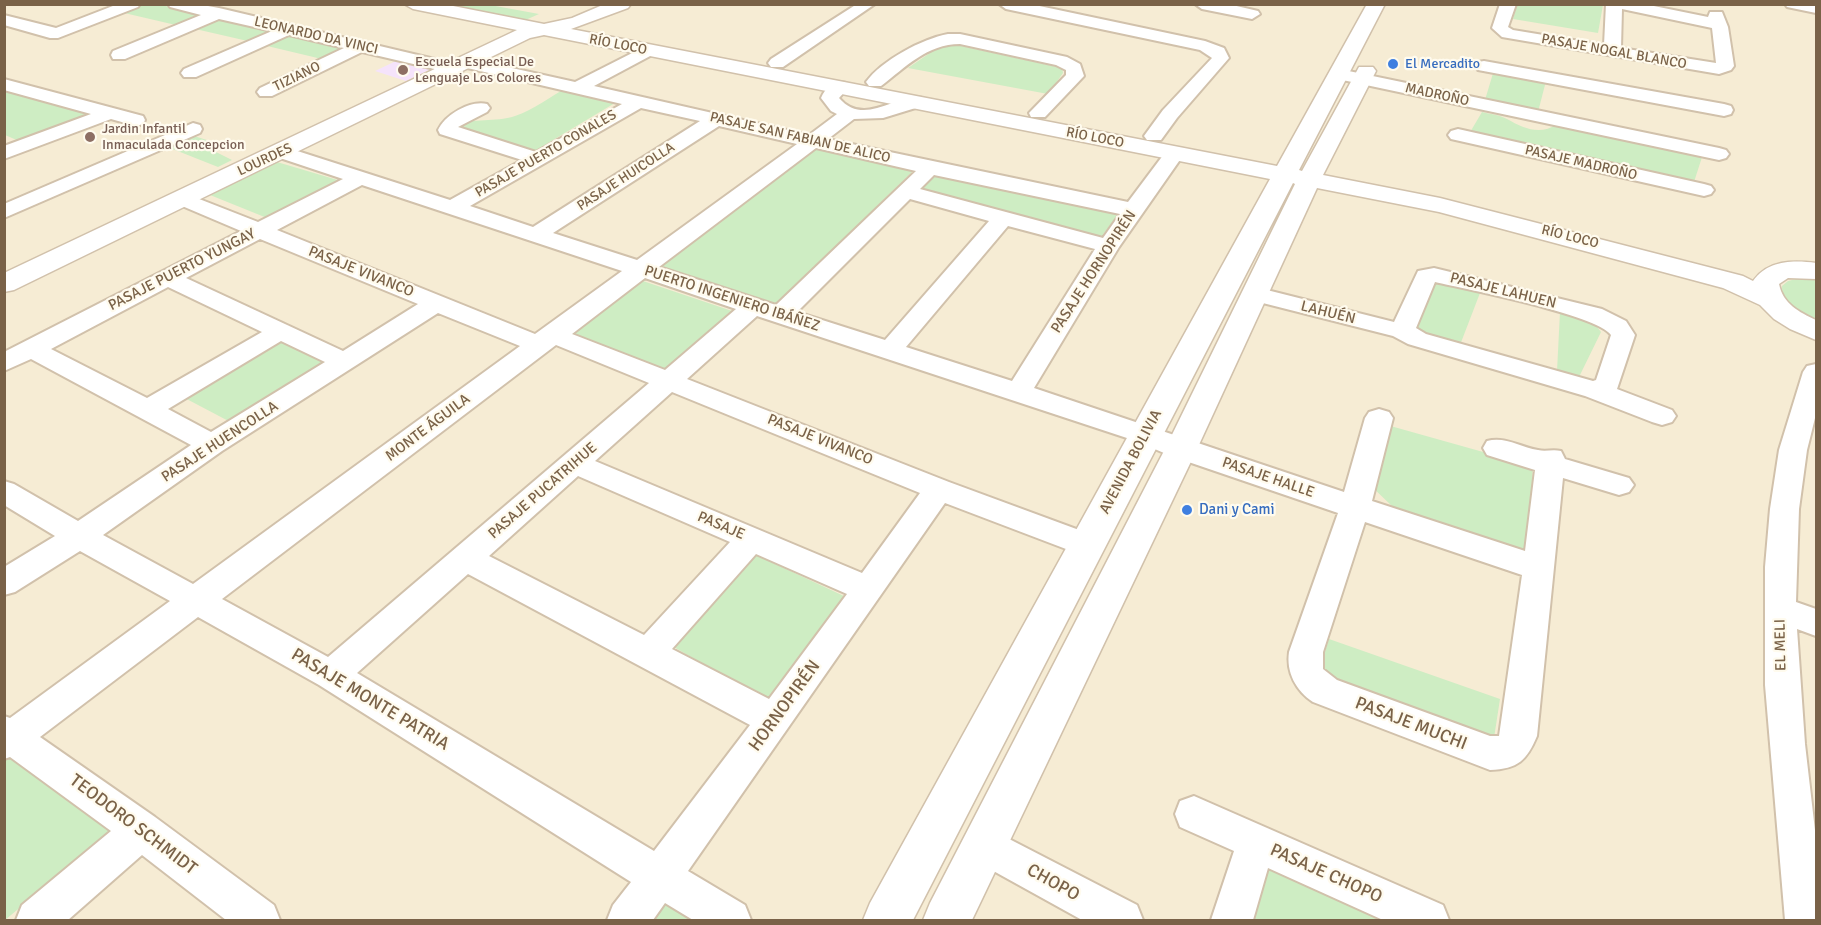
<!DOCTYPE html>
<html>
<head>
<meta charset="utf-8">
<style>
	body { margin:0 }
	#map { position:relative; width:1821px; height:925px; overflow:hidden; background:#fef8e6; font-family:Signika,sans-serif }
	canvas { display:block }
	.frame { position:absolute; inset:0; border:6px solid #7a6248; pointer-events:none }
</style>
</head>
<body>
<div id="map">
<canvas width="1821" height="925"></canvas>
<div class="frame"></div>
</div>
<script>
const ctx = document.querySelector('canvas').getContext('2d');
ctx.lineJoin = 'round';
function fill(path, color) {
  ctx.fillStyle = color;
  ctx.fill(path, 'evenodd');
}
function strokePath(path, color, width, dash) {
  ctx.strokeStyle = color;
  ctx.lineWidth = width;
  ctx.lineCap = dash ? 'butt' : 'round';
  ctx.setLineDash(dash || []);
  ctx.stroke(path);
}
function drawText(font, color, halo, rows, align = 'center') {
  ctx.font = font + ' Signika,sans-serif';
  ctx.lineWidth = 4.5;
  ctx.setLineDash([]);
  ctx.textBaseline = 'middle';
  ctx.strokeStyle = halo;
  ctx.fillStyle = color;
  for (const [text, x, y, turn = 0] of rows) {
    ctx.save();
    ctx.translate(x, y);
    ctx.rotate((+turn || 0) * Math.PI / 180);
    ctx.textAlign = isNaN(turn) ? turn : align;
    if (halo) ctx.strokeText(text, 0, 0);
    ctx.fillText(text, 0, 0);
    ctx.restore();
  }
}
const residential = new Path2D(`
	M 5,5 L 1816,5 L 1816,920 L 5,920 Z`);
const education = new Path2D(`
	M 396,61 L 431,69 L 406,81 L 375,71 Z`);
const green = new Path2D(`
	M 157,4 L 204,15 L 180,26 L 120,12 L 137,5 Z
	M 432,5 L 490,5 L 539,14 L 521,22 Z
	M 1517,5 L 1602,4 L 1603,5 L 1598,33 L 1513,19 Z
	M 217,18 L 276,31 L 252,42 L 191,28 Z
	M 288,34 L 351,48 L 326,60 L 263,45 Z
	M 952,44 L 1062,68 L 1063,73 L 1048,94 L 908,68 L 940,46 Z
	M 1494,70 L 1546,81 L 1538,112 L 1485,100 Z
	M 569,86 L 625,97 L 533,152 L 454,126 C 475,117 494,123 515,116 C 533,110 552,96 569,86 Z
	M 4,88 L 95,112 L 19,141 L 5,135 Z
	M 1482,112 C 1490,114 1500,115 1507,119 C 1523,128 1540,136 1557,124 L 1703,154 L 1694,182 L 1469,134 Z
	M 191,135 L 213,142 L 204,146 L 232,160 L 218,167 L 165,146 Z
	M 811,146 L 916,168 L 773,307 L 653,269 Z
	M 277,162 L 341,181 L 267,218 L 210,195 Z
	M 936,173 L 1121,210 L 1099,240 L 916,192 Z
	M 1800,278 L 1816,279 L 1816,322 C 1802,315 1781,304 1782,286 L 1788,281 Z
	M 1429,279 L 1480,293 L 1460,345 L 1413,329 Z
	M 640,280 L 738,313 L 669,371 L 570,334 Z
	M 1560,312 L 1590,318 L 1601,332 L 1579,377 L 1557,371 Z
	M 274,339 L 331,366 L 238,426 L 179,395 Z
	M 1387,425 L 1533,466 L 1527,552 L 1393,507 L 1370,485 Z
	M 756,555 L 846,597 L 766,700 L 672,646 Z
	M 1329,639 L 1500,699 L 1494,738 L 1318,674 Z
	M 10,757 L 113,830 L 5,920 L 4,762 Z
	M 1259,859 L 1391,920 L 1241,920 Z
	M 665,886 L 717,920 L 640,920 Z`);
const minor = new Path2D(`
	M 118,4 L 140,4 L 138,7 L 58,38 L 50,38 L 4,25 L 4,15 L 56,28 Z
	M 168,4 L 197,4 L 219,8 L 460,65 L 461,59 L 467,58 L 575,82 L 646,46 L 652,47 L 654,51 L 652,55 L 594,86 L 809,135 L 837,114 L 831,111 L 821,98 C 826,87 834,80 846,83 L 849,87 L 839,98 C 865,128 897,92 922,98 L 925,102 L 922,106 L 883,118 L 854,119 L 828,139 L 1128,202 L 1167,150 L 1181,150 L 1184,154 L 1119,247 L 1034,388 L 1344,492 L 1365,418 L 1369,412 L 1379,409 L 1389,412 L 1393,418 L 1372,501 L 1525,551 L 1535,470 L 1487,455 L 1483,448 L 1487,441 C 1505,436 1520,447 1538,450 C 1546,452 1552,449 1561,451 L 1565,459 L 1629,478 L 1634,485 L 1629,492 L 1619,495 L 1563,478 L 1537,736 C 1527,760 1518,769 1490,770 L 1313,702 C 1296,691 1286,672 1289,652 L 1338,513 L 1171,456 L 1136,441 L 757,316 L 687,379 L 949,482 L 1098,537 L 1102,545 L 1098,553 L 1087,557 L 945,503 L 688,871 L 745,905 L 751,920 L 693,920 L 665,903 L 653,920 L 607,920 L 613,905 L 631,882 L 319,685 L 198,617 L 40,737 L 155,817 L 274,905 L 280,920 L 226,920 L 142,855 L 68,920 L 16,920 L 22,905 L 111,831 L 10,757 L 4,759 L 4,716 L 10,718 L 170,601 L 80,551 L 15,592 L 4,595 L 4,567 L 55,536 L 4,505 L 4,481 L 14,484 L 78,521 L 191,445 L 31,359 L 4,371 L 4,352 L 241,231 L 175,203 L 172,199 L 175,195 L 182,193 L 189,195 L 258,222 L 343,179 L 274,156 L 271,152 L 274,148 L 288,148 L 450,200 L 522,160 L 440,134 L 438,130 C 445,115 470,100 487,104 L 490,108 L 487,112 L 458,127 L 536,152 L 622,104 L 463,67 L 462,73 L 456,74 L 362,52 L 272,96 L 260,96 L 257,92 L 260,88 L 344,48 L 289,35 L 196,77 L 184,77 L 181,73 L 184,69 L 272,31 L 219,19 L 125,59 L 113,59 L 111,55 L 113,51 L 201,15 L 170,7 ZM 641,108 L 700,121 L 533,227 L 470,206 ZM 719,126 L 797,144 L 637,260 L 553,233 ZM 816,148 L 916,171 L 776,305 L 659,267 ZM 934,175 L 1120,214 L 1103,238 L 920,189 ZM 362,185 L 622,271 L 535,334 L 277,230 ZM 910,199 L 989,221 L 885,340 L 797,312 ZM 1008,226 L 1095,249 L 1012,381 L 906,347 ZM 260,239 L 418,304 L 343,351 L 186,278 ZM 645,278 L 736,309 L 665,370 L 572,334 ZM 168,287 L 262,332 L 147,398 L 51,349 ZM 438,313 L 520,346 L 193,584 L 103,535 L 222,451 ZM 281,341 L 325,362 L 211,432 L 168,409 ZM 556,345 L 649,383 L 328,657 L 222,599 ZM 672,392 L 920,493 L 862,573 L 595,461 ZM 578,476 L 730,542 L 644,635 L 489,556 ZM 1365,522 L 1522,575 L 1499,736 L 1490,736 L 1337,680 L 1323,669 L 1323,652 ZM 756,554 L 847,594 L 769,699 L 672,649 ZM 468,574 L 750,725 L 654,851 L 357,673 Z
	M 857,4 L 875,4 L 783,67 L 771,67 L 768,63 L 771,59 Z
	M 999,4 L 1030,4 L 1205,41 L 1224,48 L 1229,58 L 1177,118 L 1161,140 L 1147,140 L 1144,136 L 1163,110 L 1212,58 L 1200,50 L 1006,9 Z
	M 1195,4 L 1228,4 L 1258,11 L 1260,14 L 1252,19 L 1202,9 Z
	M 1500,4 L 1516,4 L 1508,27 L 1513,30 L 1604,45 L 1606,4 L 1644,4 L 1708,17 L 1710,12 L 1722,12 L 1728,27 L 1734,66 L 1731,70 L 1719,74 L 1502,37 L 1492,28 ZM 1622,9 L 1712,28 L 1716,63 L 1621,48 Z
	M 1785,4 L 1816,4 L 1816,13 L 1787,7 Z
	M 948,34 L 960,34 L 1067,57 L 1080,64 L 1084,76 L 1045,117 L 1031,117 L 1029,113 L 1066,75 L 1066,70 L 1056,65 L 960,44 C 927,44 906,67 881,86 L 869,86 L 866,82 C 882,60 922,39 948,34 Z
	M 1484,61 L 1724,104 L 1731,106 L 1733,110 L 1731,114 L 1724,116 L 1478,70 L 1475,66 L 1478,62 Z
	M 1339,69 L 1719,148 L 1726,150 L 1729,154 L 1726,158 L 1719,160 L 1333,78 L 1330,74 L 1333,70 Z
	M 4,79 L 143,116 L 145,120 L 143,124 L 136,126 L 111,119 L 4,159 L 4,146 L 91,114 L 4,90 Z
	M 193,123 L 200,125 L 202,129 L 200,133 L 4,218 L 4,204 Z
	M 1458,129 L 1704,184 L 1711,186 L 1714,190 L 1711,194 L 1704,196 L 1451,139 L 1448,135 L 1451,131 Z
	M 1434,268 L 1602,309 L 1626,321 L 1635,335 L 1617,389 L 1672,410 L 1676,416 L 1672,422 L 1662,425 L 1652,422 L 1585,396 L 1408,344 L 1393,336 L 1247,299 L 1243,294 L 1247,289 L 1255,287 L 1394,322 L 1418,271 ZM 1435,282 C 1465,289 1598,315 1611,335 L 1596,380 L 1593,381 L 1426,334 L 1416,328 Z
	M 1816,364 L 1816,414 L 1807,450 L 1799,509 L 1796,602 L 1816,609 L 1816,636 L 1797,629 L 1805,744 L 1816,839 L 1816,920 L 1785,920 L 1765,685 L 1765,567 L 1770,509 L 1779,450 L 1803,372 L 1807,366 Z
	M 1194,796 L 1443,905 L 1449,920 L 1383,920 L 1268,868 L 1253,920 L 1211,920 L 1234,851 L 1180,827 L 1175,814 L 1180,801 Z
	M 984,826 L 1137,905 L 1143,920 L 1082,920 L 970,858 L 964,845 L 970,832 Z`);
const tertiary = new Path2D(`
	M 404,4 L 443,4 L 544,24 L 572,18 L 605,4 L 631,4 L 628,8 L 571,29 L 1277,166 L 1367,4 L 1385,4 L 1299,170 L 1302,171 L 1359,67 L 1373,67 L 1376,71 L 1323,175 L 1440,198 L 1743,276 L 1753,281 C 1768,260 1793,260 1816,263 L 1816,279 L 1788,278 L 1779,284 C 1783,304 1799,312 1816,320 L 1816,340 L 1790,329 L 1774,319 L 1760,305 L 1723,288 L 1439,212 L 1317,188 L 1197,449 L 972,920 L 923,920 L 930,903 L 1165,449 L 1295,184 L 1293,183 L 913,920 L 863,920 L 870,903 L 1270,179 L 544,35 L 530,38 L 14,290 L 4,292 L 4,273 L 517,30 L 413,9 Z`);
const markers = [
	[1393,64,6,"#3f7fe0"],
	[403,70,6,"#8d6e63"],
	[90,137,6,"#8d6e63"],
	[1187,510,6,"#3f7fe0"]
];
const farStreetnames = [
	["LEONARDO DA VINCI",316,36,13],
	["RÍO LOCO",618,45,11],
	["PASAJE NOGAL BLANCO",1614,52,10],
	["TIZIANO",297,77,-26],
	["MADROÑO",1437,95,12],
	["PASAJE SAN FABIAN DE ALICO",800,138,13],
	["RÍO LOCO",1095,138,11],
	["PASAJE PUERTO CONALES",546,154,-30],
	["LOURDES",265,160,-25],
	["PASAJE MADROÑO",1581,163,13],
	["PASAJE HUICOLLA",626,177,-33],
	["RÍO LOCO",1570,237,14]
];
const farEducationnames = [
	["Escuela Especial De",415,62],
	["Lenguaje Los Colores",415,78],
	["Jardin Infantil",102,129],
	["Inmaculada Concepcion",102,145]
];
const farShopnames = [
	["El Mercadito",1405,64]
];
const streetNames = [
	["PASAJE PUERTO YUNGAY",182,270,-27],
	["PASAJE VIVANCO",361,272,22],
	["PASAJE HORNOPIRÉN",1094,272,-57],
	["PASAJE LAHUEN",1503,291,14],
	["PUERTO INGENIERO IBÁÑEZ",732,299,18],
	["LAHUÉN",1328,313,14],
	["MONTE ÁGUILA",428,428,-37],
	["PASAJE VIVANCO",820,440,22],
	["PASAJE HUENCOLLA",220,442,-33],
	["AVENIDA BOLIVIA",1131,462,-62],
	["PASAJE HALLE",1268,478,19],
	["PASAJE PUCATRIHUE",543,491,-41],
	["PASAJE",721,526,23],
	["EL MELI",1781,645,-91]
];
const shopNames = [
	["Dani y Cami",1199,510]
];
const nearStreetnames = [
	["PASAJE MONTE PATRIA",370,700,31],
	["HORNOPIRÉN",785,706,-54],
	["PASAJE MUCHI",1411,724,21],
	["TEODORO SCHMIDT",133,825,37],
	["PASAJE CHOPO",1326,874,24],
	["CHOPO",1053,883,29]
];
fill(residential, '#f6ecd4');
fill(education, '#f5e3fb');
fill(green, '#ceedc3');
strokePath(minor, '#d1c1ab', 4);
strokePath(tertiary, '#d1c1ab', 3);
fill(minor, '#fff');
fill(tertiary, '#fff');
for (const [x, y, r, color] of markers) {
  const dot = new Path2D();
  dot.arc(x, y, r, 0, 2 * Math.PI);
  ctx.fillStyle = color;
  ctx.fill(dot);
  strokePath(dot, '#fffbee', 2);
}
drawText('14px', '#7a6248', '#fffbee', farStreetnames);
drawText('14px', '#785e54', '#fffbee', farEducationnames, 'left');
drawText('14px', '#366cbe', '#fffbee', farShopnames, 'left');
drawText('15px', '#7a6248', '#fffbee', streetNames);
drawText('15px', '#366cbe', '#fffbee', shopNames, 'left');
drawText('18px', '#7a6248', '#fffbee', nearStreetnames);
</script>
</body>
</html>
